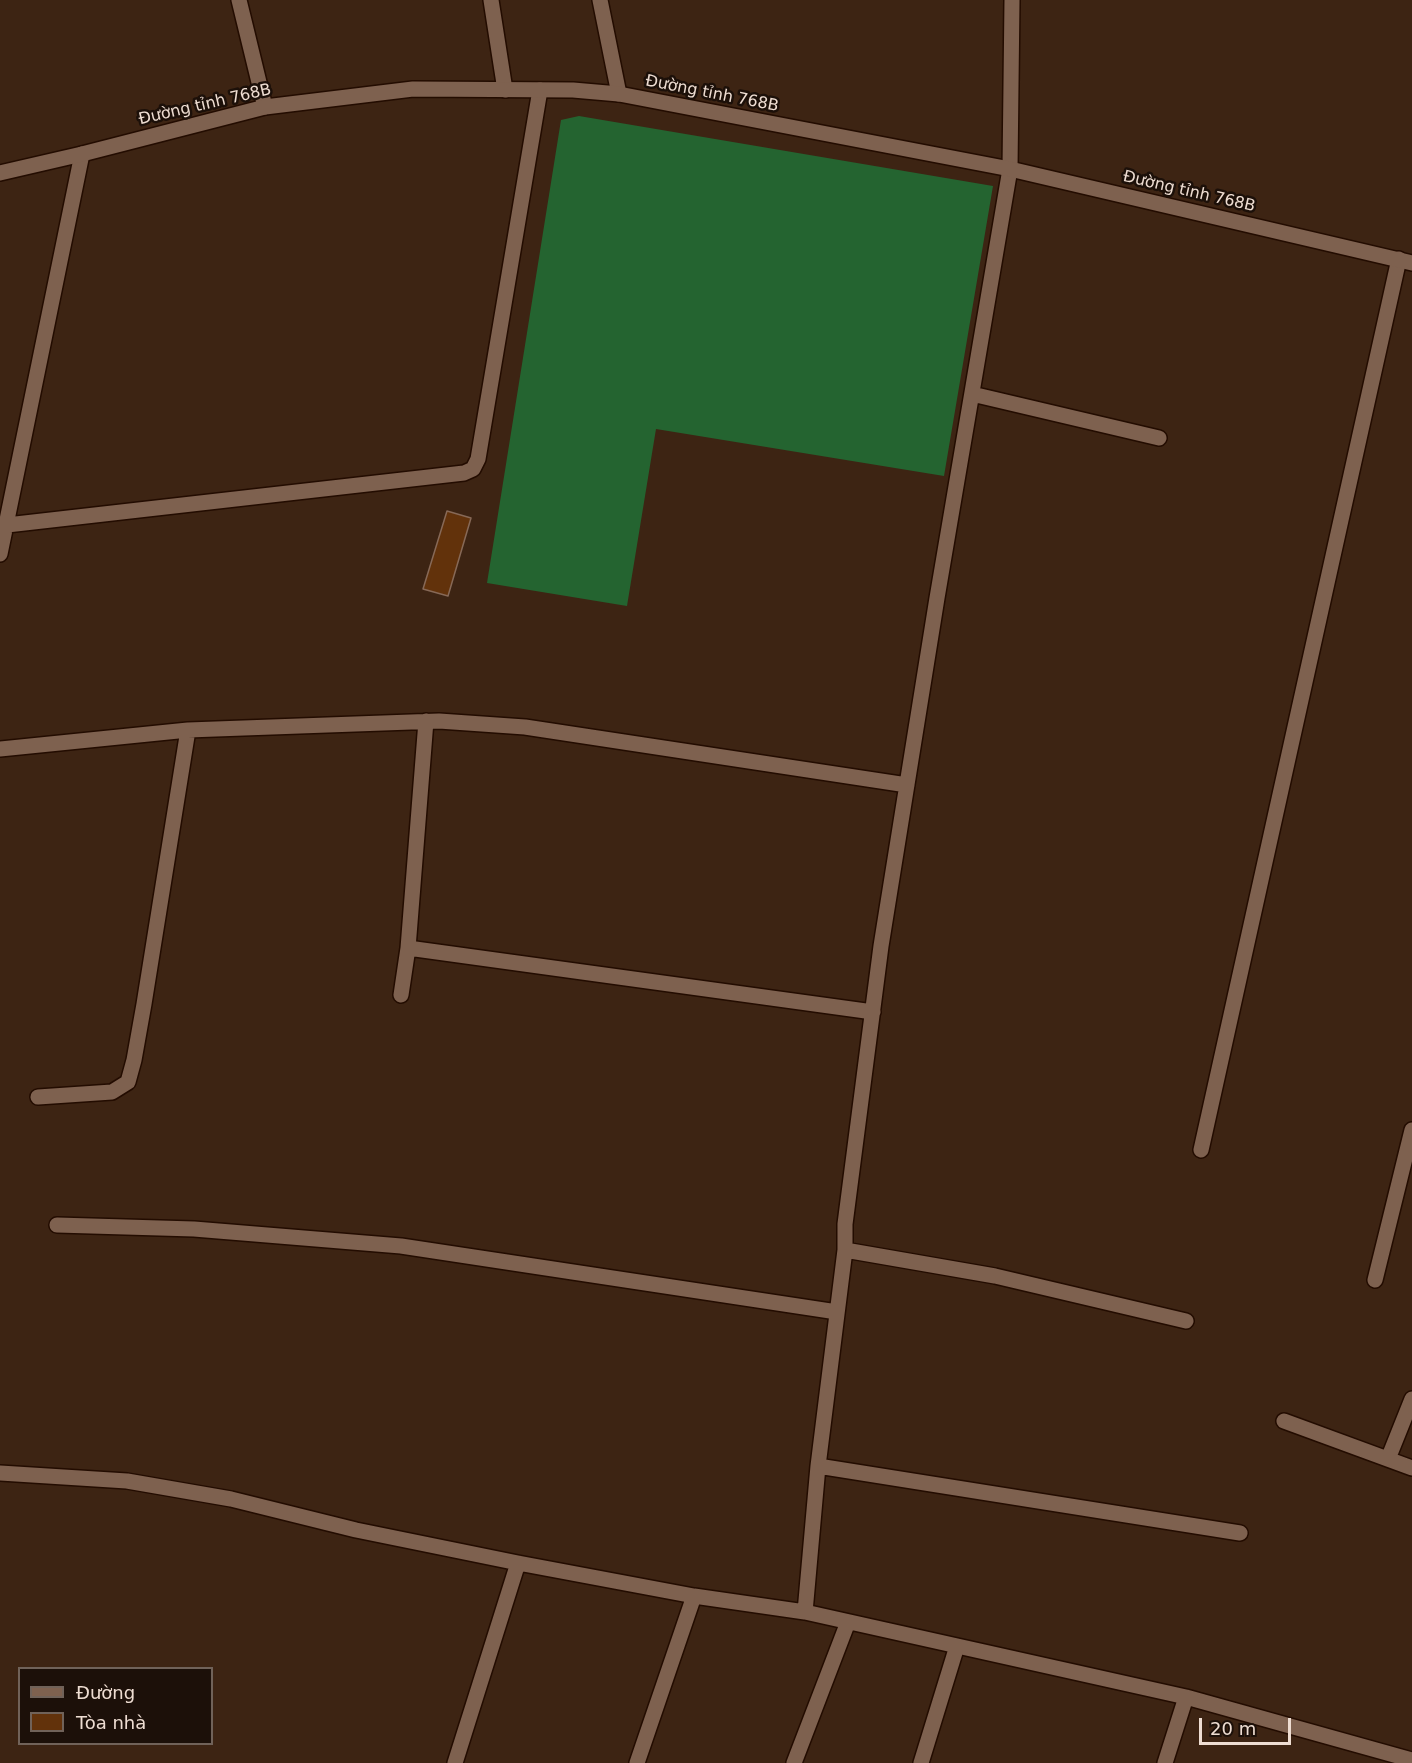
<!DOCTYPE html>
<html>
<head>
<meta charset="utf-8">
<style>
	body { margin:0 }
	#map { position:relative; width:1412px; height:1763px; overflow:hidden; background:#3d2413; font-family:"DejaVu Sans",sans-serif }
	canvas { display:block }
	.legend { position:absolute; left:18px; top:1667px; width:195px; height:78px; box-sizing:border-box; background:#1c1009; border:2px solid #706259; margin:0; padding:8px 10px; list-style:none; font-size:18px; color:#eeddd2 }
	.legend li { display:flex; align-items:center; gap:12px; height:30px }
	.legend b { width:30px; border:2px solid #706259 }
	.scale { position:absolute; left:1199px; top:1718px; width:92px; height:27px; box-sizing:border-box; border:3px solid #eeddd2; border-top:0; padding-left:8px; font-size:18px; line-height:21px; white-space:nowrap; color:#eeddd2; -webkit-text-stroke:4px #1c1009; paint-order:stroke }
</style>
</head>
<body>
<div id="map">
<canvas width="1412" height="1763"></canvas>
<ul class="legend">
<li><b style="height:8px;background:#7e614f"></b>Đường</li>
<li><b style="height:16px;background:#62320b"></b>Tòa nhà</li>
</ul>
<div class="scale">20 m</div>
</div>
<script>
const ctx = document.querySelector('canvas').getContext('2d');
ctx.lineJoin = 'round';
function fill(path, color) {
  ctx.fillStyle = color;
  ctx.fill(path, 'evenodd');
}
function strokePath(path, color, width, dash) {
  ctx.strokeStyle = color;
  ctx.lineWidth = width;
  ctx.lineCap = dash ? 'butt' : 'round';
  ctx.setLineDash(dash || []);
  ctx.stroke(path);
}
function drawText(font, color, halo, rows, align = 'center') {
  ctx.font = font + ' "DejaVu Sans",sans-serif';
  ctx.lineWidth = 5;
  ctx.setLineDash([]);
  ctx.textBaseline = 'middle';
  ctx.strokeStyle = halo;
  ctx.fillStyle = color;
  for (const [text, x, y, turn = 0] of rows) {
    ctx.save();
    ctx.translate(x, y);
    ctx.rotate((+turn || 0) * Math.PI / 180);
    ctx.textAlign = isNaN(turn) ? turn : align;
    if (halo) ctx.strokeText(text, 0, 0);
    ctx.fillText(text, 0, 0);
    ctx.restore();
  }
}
const forest = new Path2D(`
	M 579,116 L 993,186 L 944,476 L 656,429 L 627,606 L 487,583 L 561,120 Z`);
const building = new Path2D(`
	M 447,511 L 471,518 L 448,596 L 423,589 Z`);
const street = new Path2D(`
	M 239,0 L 265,107
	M 491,0 L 505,90
	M 600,0 L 619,94
	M 972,394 L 1159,438
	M 7,525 L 464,473 L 473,469 L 478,459 L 540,90
	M 0,554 L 82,154
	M 0,749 L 188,730 L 439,721 L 525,727 L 907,785
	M 408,948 L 873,1012
	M 401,995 L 408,948 L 426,721
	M 38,1097 L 112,1092 L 128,1082 L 134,1060 L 144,1004 L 188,730
	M 1201,1150 L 1399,259
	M 57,1225 L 194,1229 L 401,1246 L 837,1312
	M 845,1250 L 995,1276 L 1186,1321
	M 1375,1280 L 1412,1130
	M 1284,1421 L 1412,1468
	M 1388,1459 L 1412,1399
	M 818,1466 L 1240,1533
	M 0,1473 L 127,1481 L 231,1499 L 356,1530 L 518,1563 L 694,1596 L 805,1612 L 1186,1697 L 1412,1760
	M 805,1612 L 818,1466 L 845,1250 L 845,1224 L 881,946 L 937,598 L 1010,169 L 1012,0
	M 455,1763 L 518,1563
	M 637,1763 L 694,1596
	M 794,1763 L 848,1622
	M 921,1763 L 957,1646
	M 1165,1763 L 1186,1697`);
const secondary = new Path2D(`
	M 0,173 L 82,154 L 265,107 L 413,89 L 573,90 L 619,94 L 1010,169 L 1412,263`);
const streetNames = [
	["Đường tỉnh 768B",712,94,11],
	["Đường tỉnh 768B",205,105,-13],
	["Đường tỉnh 768B",1189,192,13]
];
fill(forest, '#246430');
fill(building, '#62320b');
strokePath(building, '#876957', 1.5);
strokePath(street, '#230c00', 18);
strokePath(secondary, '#230c00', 18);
strokePath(street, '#7e614f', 15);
strokePath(secondary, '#7e614f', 15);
drawText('16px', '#eeddd2', '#1c1009', streetNames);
</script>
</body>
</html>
